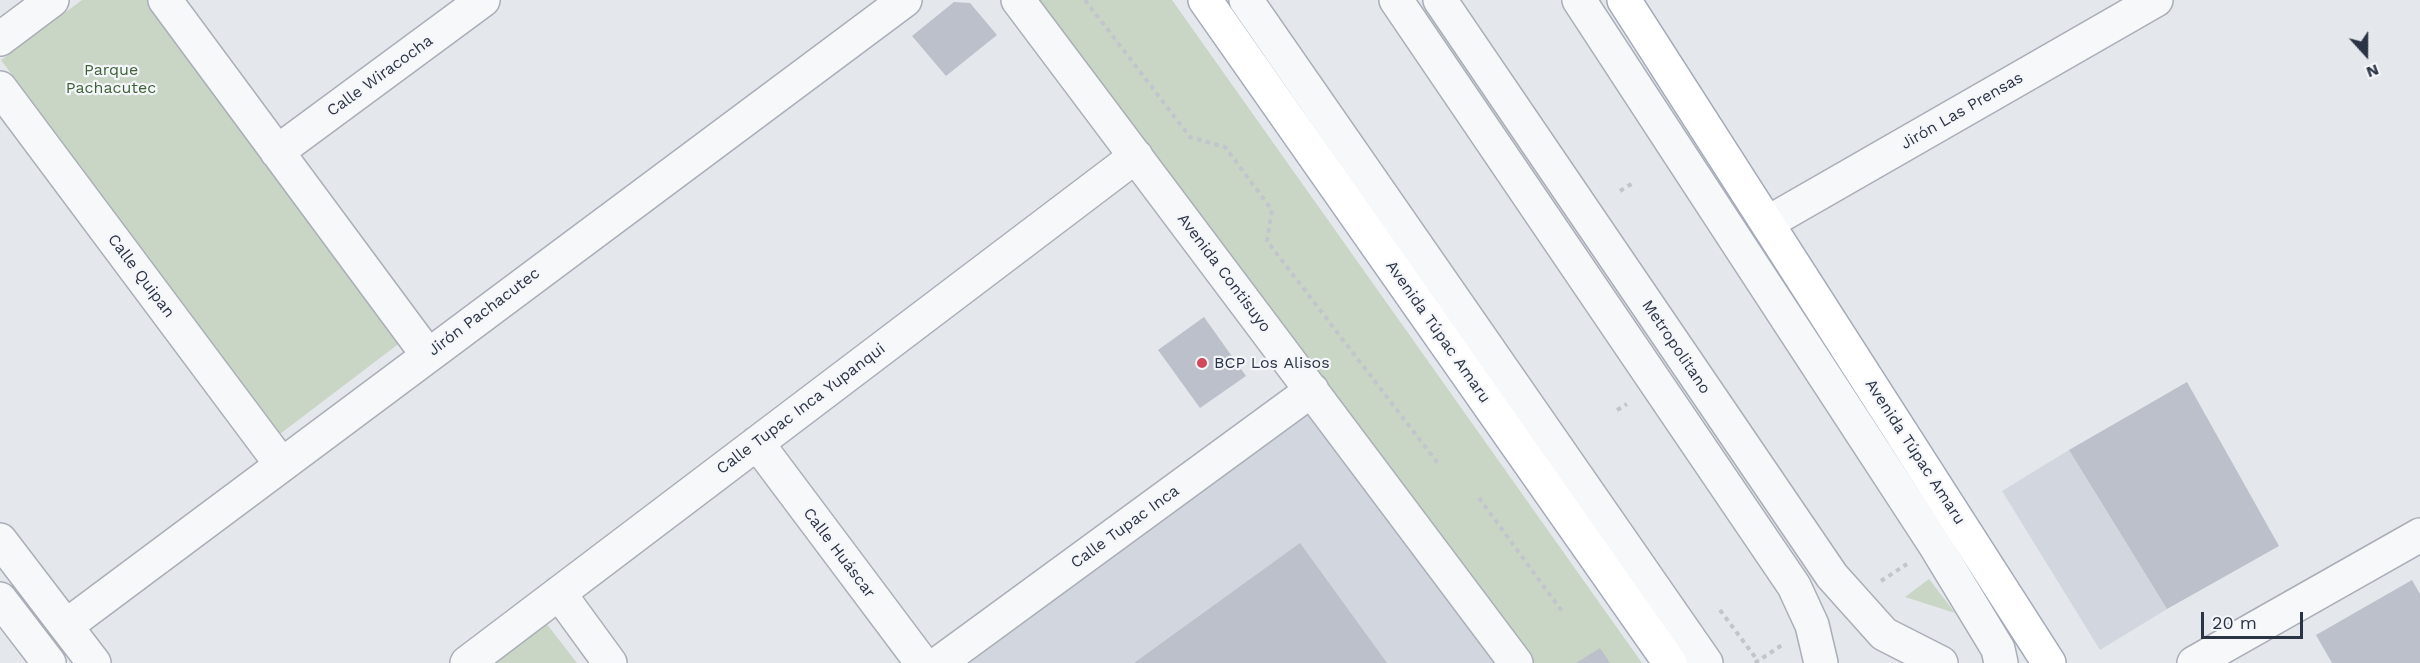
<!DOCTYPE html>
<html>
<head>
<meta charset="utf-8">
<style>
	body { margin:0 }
	#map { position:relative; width:2420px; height:663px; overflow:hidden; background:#e4e7ec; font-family:"Work Sans",sans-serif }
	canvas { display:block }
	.north { position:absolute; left:2336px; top:24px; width:60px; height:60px; -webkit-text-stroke:4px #f4f6f9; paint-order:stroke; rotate:159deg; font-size:16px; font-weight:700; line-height:24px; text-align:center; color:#2b3445 }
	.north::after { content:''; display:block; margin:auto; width:21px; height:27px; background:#2b3445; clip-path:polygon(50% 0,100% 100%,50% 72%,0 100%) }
	.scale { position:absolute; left:2201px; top:612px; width:102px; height:27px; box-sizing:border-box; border:3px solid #2b3445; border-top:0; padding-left:8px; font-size:18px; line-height:21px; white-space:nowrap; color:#2b3445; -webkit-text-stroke:4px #f4f6f9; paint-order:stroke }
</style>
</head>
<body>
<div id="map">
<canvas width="2420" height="663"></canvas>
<div class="north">N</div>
<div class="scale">20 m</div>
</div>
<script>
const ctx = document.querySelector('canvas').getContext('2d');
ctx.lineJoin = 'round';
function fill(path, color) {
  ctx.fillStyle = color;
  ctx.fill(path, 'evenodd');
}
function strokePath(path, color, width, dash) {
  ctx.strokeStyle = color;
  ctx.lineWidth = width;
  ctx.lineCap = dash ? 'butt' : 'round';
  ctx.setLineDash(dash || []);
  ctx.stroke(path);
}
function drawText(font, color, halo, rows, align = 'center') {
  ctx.font = font + ' "Work Sans",sans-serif';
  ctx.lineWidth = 4.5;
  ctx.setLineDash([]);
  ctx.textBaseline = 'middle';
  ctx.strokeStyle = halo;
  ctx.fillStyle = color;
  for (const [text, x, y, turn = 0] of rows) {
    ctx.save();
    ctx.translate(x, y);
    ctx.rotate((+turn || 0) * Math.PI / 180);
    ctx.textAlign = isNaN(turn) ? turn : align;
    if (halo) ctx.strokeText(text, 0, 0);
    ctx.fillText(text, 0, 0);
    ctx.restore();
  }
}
const built = new Path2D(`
	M 1310,408 L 1497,663 L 964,663 Z
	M 2069,450 L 2167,609 L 2100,650 L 2002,491 Z`);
const green = new Path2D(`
	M 82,0 L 147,0 L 401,342 L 280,434 L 1,60 Z
	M 1036,0 L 1172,0 L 1642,663 L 1534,663 Z
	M 1929,579 L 1955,613 L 1905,597 Z
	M 546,623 L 577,663 L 492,663 Z`);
const building = new Path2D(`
	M 954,2 L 970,3 L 997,35 L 946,76 L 912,36 Z
	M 1204,317 L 1246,376 L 1200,408 L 1158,350 Z
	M 2187,382 L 2279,546 L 2167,609 L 2069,450 Z
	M 1300,543 L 1387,663 L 1134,663 Z
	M 2412,580 L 2420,594 L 2420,663 L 2332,663 L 2316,635 Z
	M 1600,648 L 1610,663 L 1576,663 Z`);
const path = new Path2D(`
	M 1085,0 L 1190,137 L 1225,147 L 1272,210 L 1267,241 L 1440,466
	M 1620,191 L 1633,183
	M 1617,410 L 1627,404
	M 1479,498 L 1564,614
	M 1881,581 L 1907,564
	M 1720,610 L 1758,661
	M 1755,663 L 1782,645`);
const minor = new Path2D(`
	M 165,0 L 427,354
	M 1018,0 L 1516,663
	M 1246,0 L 1706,663
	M 1396,0 L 1794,586 L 1812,625 L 1821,663
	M 1440,0 L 1832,576 L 1884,634 L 1941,663
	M 1579,0 L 1935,545 L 1998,649 L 2001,663
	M 0,39 L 52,0
	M 0,88 L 281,464
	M 277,152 L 483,0
	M 1769,222 L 2156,0
	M 757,443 L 922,663
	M 0,540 L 94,663
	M 559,593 L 610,663
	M 0,599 L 49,663
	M 66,626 L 905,0
	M 467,663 L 1136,156
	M 939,663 L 1312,390
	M 2194,663 L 2420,535`);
const major = new Path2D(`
	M 1205,0 L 1670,663
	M 1624,0 L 2049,663`);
const markers = [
	[1202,363,6,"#d1495b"]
];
const parkNames = [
	["Parque",111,70],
	["Pachacutec",111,88]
];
const streetNames = [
	["Calle Wiracocha",380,76,-36],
	["Jirón Las Prensas",1962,111,-30],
	["Avenida Contisuyo",1224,273,53],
	["Calle Quipan",141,276,53],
	["Jirón Pachacutec",484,312,-37],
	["Avenida Túpac Amaru",1438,332,55],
	["Metropolitano",1676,347,56],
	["Calle Tupac Inca Yupanqui",801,409,-37],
	["Avenida Túpac Amaru",1915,452,57],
	["Calle Tupac Inca",1125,527,-36],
	["Calle Huáscar",839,553,53]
];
const poiNames = [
	["BCP Los Alisos",1214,363]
];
fill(built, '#d2d6de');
fill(green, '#c9d6c5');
fill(building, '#bbc0ca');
strokePath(minor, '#a9aeb7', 36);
strokePath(major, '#a3abb8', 36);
strokePath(path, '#c2c5cb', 4, [4.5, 4.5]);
strokePath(minor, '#f7f8fa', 33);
strokePath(major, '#fff', 33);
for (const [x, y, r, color] of markers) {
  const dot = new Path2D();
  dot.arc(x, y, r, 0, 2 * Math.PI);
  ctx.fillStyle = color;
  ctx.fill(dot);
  strokePath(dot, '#f4f6f9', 2);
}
drawText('16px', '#3f6138', '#f4f6f9', parkNames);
drawText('16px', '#2b3445', '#f4f6f9', streetNames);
drawText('16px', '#2b3445', '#f4f6f9', poiNames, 'left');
</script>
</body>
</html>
